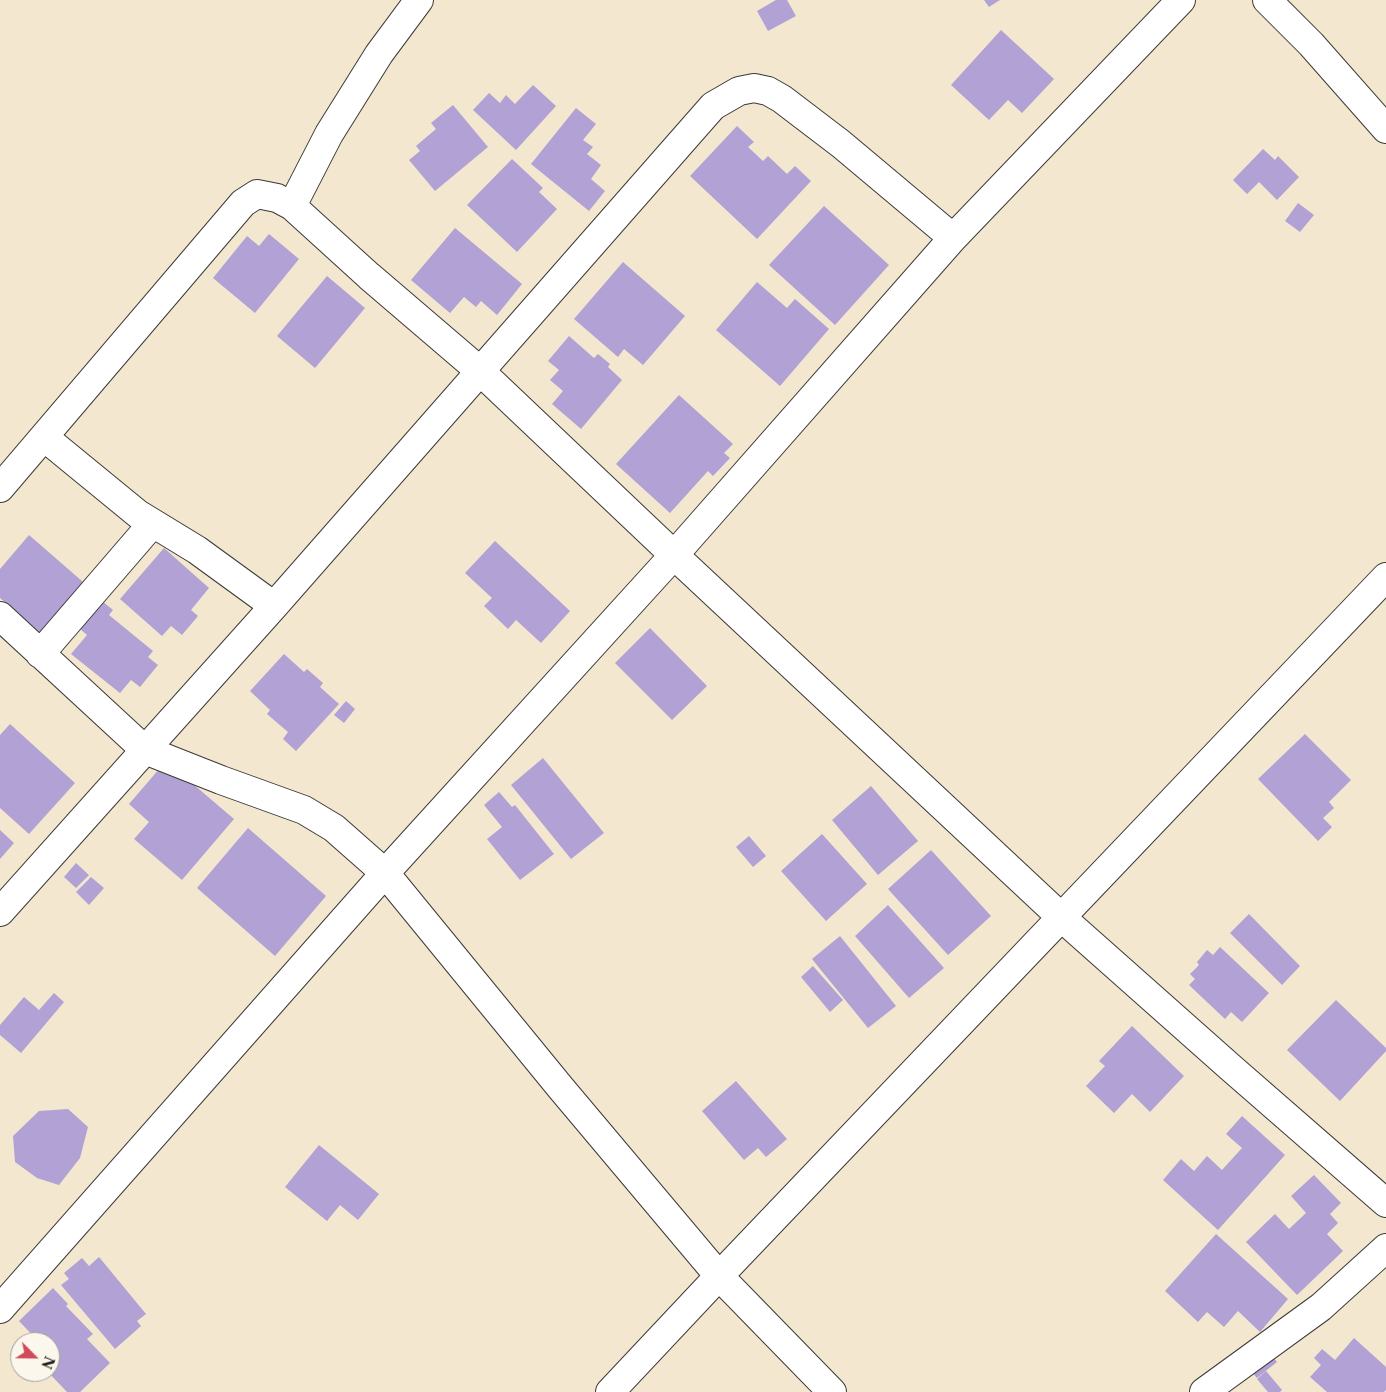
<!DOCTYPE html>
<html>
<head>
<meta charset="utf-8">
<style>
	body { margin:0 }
	#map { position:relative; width:1386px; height:1392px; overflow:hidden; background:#f3e7cf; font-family:"Libre Caslon Text",serif }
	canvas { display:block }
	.north { position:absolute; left:10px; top:1332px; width:50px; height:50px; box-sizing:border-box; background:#fbf7ec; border:1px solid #a29f99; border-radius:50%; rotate:113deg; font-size:14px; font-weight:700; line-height:20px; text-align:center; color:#1c1c1c }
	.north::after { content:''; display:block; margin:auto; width:18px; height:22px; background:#d1495b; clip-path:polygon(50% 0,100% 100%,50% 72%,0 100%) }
</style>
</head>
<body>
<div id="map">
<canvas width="1386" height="1392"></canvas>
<div class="north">N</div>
</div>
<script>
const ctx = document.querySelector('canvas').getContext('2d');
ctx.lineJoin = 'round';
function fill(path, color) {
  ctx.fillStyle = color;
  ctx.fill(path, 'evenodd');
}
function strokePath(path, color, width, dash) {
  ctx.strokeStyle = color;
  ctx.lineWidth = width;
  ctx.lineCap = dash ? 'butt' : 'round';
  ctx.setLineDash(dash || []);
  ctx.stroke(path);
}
const building = new Path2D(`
	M 776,0 L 787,0 L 796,16 L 768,31 L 757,11 Z
	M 984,0 L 1000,0 L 989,7 Z
	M 1001,30 L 1054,79 L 1022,113 L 1008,100 L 989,120 L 951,85 Z
	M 533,85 L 556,106 L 516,150 L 473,110 L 489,93 L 500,103 L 506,95 L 515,104 Z
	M 453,105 L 488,147 L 435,191 L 409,160 L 420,151 L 416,146 L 436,129 L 431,123 Z
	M 576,108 L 596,124 L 583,140 L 593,147 L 587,154 L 601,165 L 591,179 L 605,191 L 589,211 L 531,164 Z
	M 737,126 L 754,142 L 748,147 L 763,161 L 768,156 L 787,174 L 795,166 L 811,181 L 757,239 L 690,176 Z
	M 1263,149 L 1275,160 L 1278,156 L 1299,177 L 1277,200 L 1259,182 L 1247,194 L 1233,180 Z
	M 512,159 L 543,188 L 539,192 L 557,209 L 517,252 L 467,205 Z
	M 1298,203 L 1314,215 L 1300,232 L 1285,221 Z
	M 824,206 L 889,265 L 835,325 L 769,265 Z
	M 455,228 L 522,284 L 497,315 L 481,301 L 476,307 L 464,297 L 450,313 L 411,280 Z
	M 269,234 L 299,259 L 255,313 L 213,278 L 247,236 L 259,246 Z
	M 623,262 L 685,316 L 643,365 L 624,349 L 618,357 L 574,319 Z
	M 327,276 L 365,308 L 315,368 L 277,336 Z
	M 757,282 L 787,308 L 795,299 L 829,329 L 780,386 L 716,330 Z
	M 569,336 L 594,358 L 598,354 L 610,364 L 608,367 L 622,380 L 581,429 L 552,404 L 563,391 L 550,380 L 559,370 L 548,361 Z
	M 679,395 L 733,444 L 724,453 L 730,458 L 713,476 L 708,471 L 670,513 L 616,464 Z
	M 29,535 L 90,588 L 46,638 L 0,598 L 0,569 Z
	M 495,541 L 570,611 L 541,643 L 516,620 L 508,629 L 484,606 L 492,598 L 465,573 Z
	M 164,548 L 209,588 L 191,610 L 198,616 L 182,635 L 171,626 L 162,636 L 120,599 Z
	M 102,601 L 113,610 L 109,615 L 153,651 L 148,657 L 158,665 L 140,687 L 131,680 L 120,693 L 71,654 L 87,635 L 79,628 Z
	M 650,628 L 707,686 L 672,720 L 615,663 Z
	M 284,654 L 304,672 L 307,669 L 323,683 L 320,687 L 339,704 L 296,751 L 283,739 L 288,732 L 267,714 L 270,710 L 250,691 Z
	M 346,701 L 355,709 L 344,723 L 334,715 Z
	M 10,724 L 75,783 L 29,834 L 0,808 L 0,735 Z
	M 1305,734 L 1351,780 L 1329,802 L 1334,808 L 1323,818 L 1332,827 L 1318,841 L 1258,779 Z
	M 543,758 L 604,833 L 571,859 L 511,785 Z
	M 166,761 L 234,819 L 182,880 L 134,839 L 149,822 L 129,804 Z
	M 871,786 L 918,841 L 878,875 L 832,820 Z
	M 499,792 L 512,807 L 515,805 L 554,854 L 520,880 L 487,839 L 502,827 L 484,805 Z
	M 248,828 L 326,896 L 275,956 L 197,888 Z
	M 0,830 L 14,843 L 0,859 Z
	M 822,834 L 867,884 L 826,921 L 781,871 Z
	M 749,836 L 766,856 L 753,867 L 736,847 Z
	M 931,850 L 991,916 L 948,955 L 888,889 Z
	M 76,863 L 89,875 L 76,888 L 64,877 Z
	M 91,877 L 104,888 L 89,905 L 76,892 Z
	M 888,905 L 944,968 L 909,998 L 855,936 Z
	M 1249,914 L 1300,966 L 1282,985 L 1230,933 Z
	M 840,936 L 896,1006 L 868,1028 L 812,959 Z
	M 1220,947 L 1269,993 L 1242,1022 L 1231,1012 L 1225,1019 L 1189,985 L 1195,979 L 1190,974 L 1199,965 L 1197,962 L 1207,950 L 1213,955 Z
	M 813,966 L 843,1000 L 830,1012 L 801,977 Z
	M 54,993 L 64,1002 L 21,1053 L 0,1035 L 0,1025 L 24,997 L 39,1010 Z
	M 1336,1000 L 1386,1048 L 1386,1051 L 1340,1101 L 1287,1050 Z
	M 1132,1026 L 1184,1076 L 1150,1112 L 1132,1094 L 1114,1113 L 1086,1086 L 1105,1066 L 1099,1061 Z
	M 736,1081 L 787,1139 L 766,1157 L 758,1148 L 744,1160 L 702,1111 Z
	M 68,1109 L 88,1127 L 80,1158 L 59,1185 L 37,1178 L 15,1162 L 13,1136 L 39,1111 Z
	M 1242,1116 L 1285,1155 L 1218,1230 L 1163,1180 L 1181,1159 L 1194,1171 L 1207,1156 L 1222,1170 L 1242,1148 L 1226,1134 Z
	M 319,1145 L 379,1194 L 358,1220 L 340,1205 L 327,1221 L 285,1187 Z
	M 1314,1175 L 1341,1203 L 1330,1214 L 1338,1223 L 1327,1234 L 1343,1251 L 1297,1295 L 1246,1242 L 1275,1214 L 1289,1229 L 1306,1213 L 1291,1196 Z
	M 1216,1234 L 1288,1299 L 1260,1332 L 1238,1311 L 1224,1327 L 1207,1312 L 1198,1322 L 1165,1291 Z
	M 99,1257 L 146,1314 L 137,1321 L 141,1326 L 115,1349 L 61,1285 L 69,1279 L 64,1273 L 82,1258 L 89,1266 Z
	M 53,1288 L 68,1304 L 66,1306 L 93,1334 L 87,1339 L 110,1363 L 80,1392 L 67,1392 L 48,1372 L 50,1372 L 50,1342 L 39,1342 L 19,1321 Z
	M 1354,1338 L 1386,1367 L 1386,1390 L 1384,1392 L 1327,1392 L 1310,1377 L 1321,1365 L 1314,1358 L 1322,1349 L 1335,1360 Z
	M 1269,1352 L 1277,1362 L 1257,1378 L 1249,1369 Z
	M 1266,1371 L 1282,1390 L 1280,1392 L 1268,1392 L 1257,1379 Z`);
const minor = new Path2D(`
	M 1267,0 L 1311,44 L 1386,129
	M 292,206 L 329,134 L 379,54 L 419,0
	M 44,437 L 138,514 L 197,550 L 274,606
	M 0,488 L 243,203 L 257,194 L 277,198 L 292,206 L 369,276 L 480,371 L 674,555 L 1061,917 L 1230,1067 L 1386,1203
	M 0,616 L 145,750 L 221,780 L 304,810 L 334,828 L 385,873 L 560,1087 L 719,1276 L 832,1392
	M 40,654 L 152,524
	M 0,912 L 274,606 L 713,106 L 739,91 L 754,88 L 768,91 L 782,99 L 841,144 L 953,238
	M 0,1309 L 385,873 L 674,555 L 953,238 L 1181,0
	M 610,1392 L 719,1276 L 1386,577
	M 1204,1392 L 1321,1307 L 1386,1248`);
fill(building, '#b1a1d4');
strokePath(minor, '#3c3a37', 30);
strokePath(minor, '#fff', 28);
</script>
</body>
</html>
